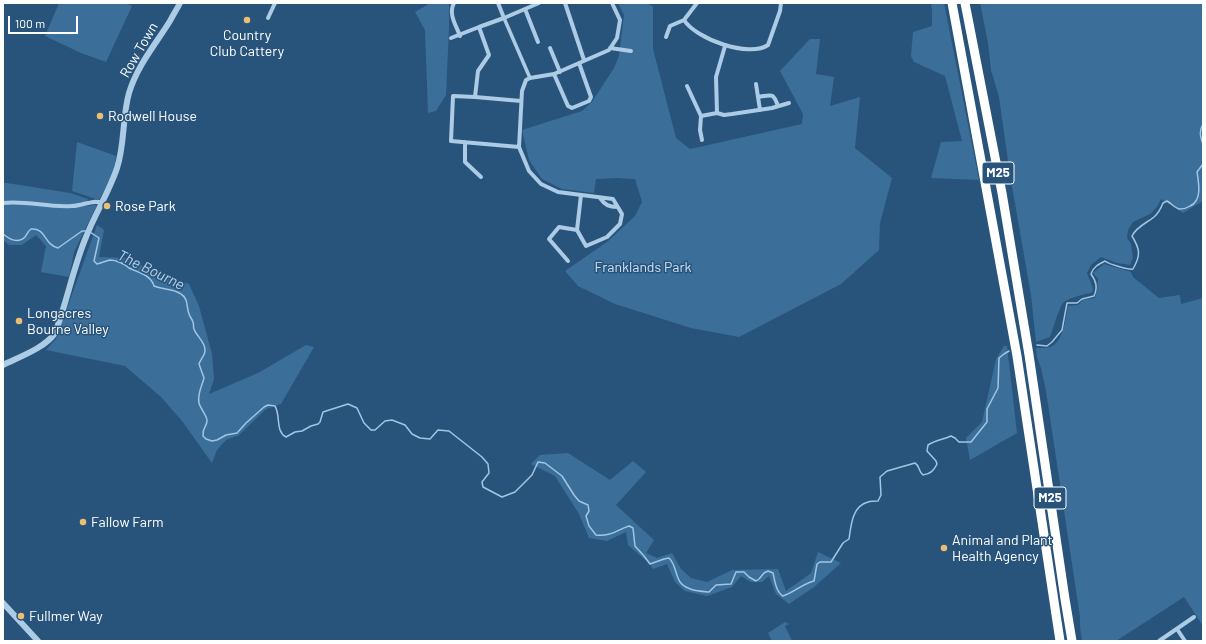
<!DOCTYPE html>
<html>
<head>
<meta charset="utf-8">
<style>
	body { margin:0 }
	#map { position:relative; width:1206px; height:644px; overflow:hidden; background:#28547c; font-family:Barlow,sans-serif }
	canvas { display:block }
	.frame { position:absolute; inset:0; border:4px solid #fff; pointer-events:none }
	.scale { position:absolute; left:8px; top:16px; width:70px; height:18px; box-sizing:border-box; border:2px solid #fff; border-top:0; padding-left:5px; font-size:12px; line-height:14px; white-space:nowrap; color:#fff; -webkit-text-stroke:3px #28547c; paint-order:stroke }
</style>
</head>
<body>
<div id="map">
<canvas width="1206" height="644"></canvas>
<div class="frame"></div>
<div class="scale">100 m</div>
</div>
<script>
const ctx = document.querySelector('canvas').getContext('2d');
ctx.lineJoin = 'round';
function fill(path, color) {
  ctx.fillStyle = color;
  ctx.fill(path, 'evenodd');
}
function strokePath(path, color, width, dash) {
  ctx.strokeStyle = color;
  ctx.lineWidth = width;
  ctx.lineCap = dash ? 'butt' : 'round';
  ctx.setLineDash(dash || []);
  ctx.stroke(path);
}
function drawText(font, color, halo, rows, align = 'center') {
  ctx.font = font + ' Barlow,sans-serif';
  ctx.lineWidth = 3;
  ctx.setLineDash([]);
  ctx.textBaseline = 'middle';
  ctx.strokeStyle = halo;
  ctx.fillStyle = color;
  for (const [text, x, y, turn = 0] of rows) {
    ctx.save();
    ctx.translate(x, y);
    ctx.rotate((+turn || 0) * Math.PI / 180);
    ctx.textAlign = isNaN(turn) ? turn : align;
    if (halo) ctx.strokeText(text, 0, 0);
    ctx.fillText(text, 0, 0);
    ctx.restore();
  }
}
const green = new Path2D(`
	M 59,3 L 126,3 L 132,6 L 106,62 L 81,53 L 45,36 Z
	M 427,3 L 449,3 L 449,29 L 446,95 L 436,111 L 428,113 L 425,30 L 415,12 L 427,5 Z
	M 618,3 L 648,3 L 653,7 L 653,49 L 676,138 L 690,149 L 802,124 L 803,114 L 780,71 L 810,39 L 820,39 L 816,74 L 834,77 L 830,106 L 860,97 L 855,148 L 892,178 L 880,223 L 879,250 L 841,284 L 739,337 L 691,328 L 615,304 L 578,286 L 565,271 L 607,242 L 635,216 L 642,202 L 635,179 L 617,178 L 596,179 L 594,193 L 562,189 L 542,179 L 529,160 L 522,130 L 582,111 L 592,102 L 614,68 L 619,56 L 624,15 Z
	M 931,3 L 944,3 L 979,180 L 931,178 L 941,142 L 962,141 L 945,76 L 914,62 L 911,56 L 913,32 L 932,26 L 932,11 Z
	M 980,3 L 1203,3 L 1203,201 L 1183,213 L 1161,199 L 1157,207 L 1150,214 L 1133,222 L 1128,230 L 1127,238 L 1131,244 L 1133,258 L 1130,265 L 1117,263 L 1101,257 L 1091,265 L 1087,273 C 1089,279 1092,284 1093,290 L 1091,293 C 1084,294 1069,298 1064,302 C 1059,306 1053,330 1050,337 L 1036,342 L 1031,295 L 1010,175 L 999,97 L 991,70 L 988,43 Z
	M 77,142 L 116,156 C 115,171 106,187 99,200 L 72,191 Z
	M 3,183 L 7,183 L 70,193 L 88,199 L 86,206 L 97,205 L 74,252 L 69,277 L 41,272 L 46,246 L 36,235 L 22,245 L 9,245 L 3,240 Z
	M 97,225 L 104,230 L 99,257 L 125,258 L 161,274 L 189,284 L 199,306 L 212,354 L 214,379 L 209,394 L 258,373 L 306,345 L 314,347 L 281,404 L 266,409 L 239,435 L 226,440 L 217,450 L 212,463 L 182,421 L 161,397 L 125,366 L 46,350 L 56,339 Z
	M 1104,264 L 1131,272 L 1133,277 L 1159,298 L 1180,295 L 1181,304 L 1203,298 L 1203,626 L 1184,597 L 1116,641 L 1082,641 L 1080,627 L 1080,617 L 1046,391 L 1041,368 L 1037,357 L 1036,348 C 1042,348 1049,349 1054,345 C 1064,337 1066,317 1068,306 L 1078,305 L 1083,300 L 1095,298 L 1097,290 L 1098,279 L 1093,273 Z
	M 1004,346 L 1007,346 L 1017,433 L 970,460 L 966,438 L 982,422 L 996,359 Z
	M 568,453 L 610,480 L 633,461 L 646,472 L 616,505 L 654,540 L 646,553 L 657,558 L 672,553 L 681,569 L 691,578 L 707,582 L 732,570 L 778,569 L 786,591 L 811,573 L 818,552 L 841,563 L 814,587 L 789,604 L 776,594 L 769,576 L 762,582 L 751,582 L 741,576 L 732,587 L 707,596 L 685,591 L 675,582 L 667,564 L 653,569 L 650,564 L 628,545 L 626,532 L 607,541 L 589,538 L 579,514 L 555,476 L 531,464 L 540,455 Z
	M 785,622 L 789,624 L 785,626 L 792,641 L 772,641 L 768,633 Z`);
const stream = new Path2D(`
	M 1203,124 C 1199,131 1200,136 1203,144
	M 90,232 L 99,238 L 94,261 L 97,264 C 101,263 106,261 110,260 C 116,260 125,264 129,268 C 139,273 151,275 154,286 C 163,290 173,288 181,294 C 189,299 186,307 189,314 C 190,317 192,319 193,322 C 194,324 193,327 194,329 C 196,336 206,342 205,351 C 205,355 200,360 199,364 L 204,378 C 202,386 197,394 199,403 C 200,408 208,417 207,421 C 207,426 202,428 203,436 L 206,439 L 212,441 L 217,440 L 226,435 L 237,433 L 246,423 L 264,407 L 268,405 L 275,406 C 281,416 275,431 286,437 L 295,432 L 302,431 L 311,426 L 318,424 L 320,422 L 323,412 L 348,404 L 357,408 L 364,423 L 371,430 L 375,430 L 385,421 L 392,420 L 405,425 L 412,434 L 420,438 L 430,439 L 438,430 L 449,431 L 482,457 L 488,464 L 489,473 L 482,482 L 483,487 L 502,497 L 515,492 L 532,475 L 538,462 L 545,463 L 562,476 L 574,495 L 579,501 L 588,505 L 589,511 L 586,516 L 589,526 L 596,535 C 610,537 617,530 629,526 L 633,528 L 635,546 L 644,556 L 650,564 L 664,559 L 669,558 C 675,564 675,571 678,578 C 682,590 698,591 709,592 L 716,585 L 731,584 L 736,572 L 744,572 L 749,577 L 756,581 L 759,579 L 764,573 L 768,571 L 773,573 C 775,581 776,592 783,596 C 795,592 802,584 814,581 L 817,564 L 820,562 L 831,562 L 843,543 L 849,539 C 851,526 852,506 868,502 C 871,501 875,501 878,501 L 881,495 L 880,477 L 887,471 L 915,463 C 920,466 918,471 923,475 C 931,474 934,470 937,464 L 936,461 L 927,451 L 928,445 C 936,440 942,440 951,436 L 955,438 L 959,442 L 971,442 L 987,422 L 987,409 L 998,388 L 999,358 L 1004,354 L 1009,351
	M 3,234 C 9,239 18,244 25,237 C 27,234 28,231 31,229 C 47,228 43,244 58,248 L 82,231 L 87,231
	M 1037,345 L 1047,346 L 1052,342 L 1062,330 L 1067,303 L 1077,303 L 1082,299 L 1094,296 C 1098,287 1096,281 1091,274 C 1093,267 1099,264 1105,261 C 1108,264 1129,270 1133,269 C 1141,255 1140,249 1132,236 C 1137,226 1147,223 1154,217 C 1159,213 1161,208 1163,203 L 1167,201 C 1171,203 1176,209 1180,209 C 1184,209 1187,208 1190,206 C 1202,201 1199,184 1197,172 L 1203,164`);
const pedestrian = new Path2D(`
	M 504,18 L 530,78`);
const minor = new Path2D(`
	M 454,3 C 448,14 456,25 460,36
	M 498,3 L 504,18
	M 565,3 L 584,60
	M 525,9 L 538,42
	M 268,18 L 275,3
	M 684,20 C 696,39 749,58 768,45 L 780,11 L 781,3
	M 666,37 L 670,26 L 684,20 L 697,3
	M 451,38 L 479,27 L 504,18 L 539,3
	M 550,48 L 560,72
	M 610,48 L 631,51
	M 554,74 L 568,106 L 572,108 L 589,101 L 591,97 L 579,63
	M 756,84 L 760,110
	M 687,86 L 701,116 L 717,113 L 724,115 L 732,114 L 772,108 L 789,103
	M 475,97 L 478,71 L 489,55 L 479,27
	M 758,97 C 772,95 773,92 778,106
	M 717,113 L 716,77 L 725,46
	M 701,116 L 700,130 L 702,140
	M 465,142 L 465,162 L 481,177
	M 519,147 L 451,141 L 453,96 L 475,97 L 521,101
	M 581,195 L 577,230 L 586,246 L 607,237 L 620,224 L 622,214 L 613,199 L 558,192 L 541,184 L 529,171 L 519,147 L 522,91 L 526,80 L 530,78 L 554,74 L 609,50 L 617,38 L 620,20 L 612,3
	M 600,198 C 605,205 609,207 617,207
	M 3,203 C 26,200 49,208 72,206 C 83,206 92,199 102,203
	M 568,261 L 549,239 L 559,227 L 577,230
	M 1177,629 L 1185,641
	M 1159,641 L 1194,617`);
const tertiary = new Path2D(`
	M 3,365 C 19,357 45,348 55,333 C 67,302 73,268 86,237 C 95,214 109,192 117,168 C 125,144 122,118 129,93 C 137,66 155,45 170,21 C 173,15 177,9 180,3
	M 3,603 L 38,641`);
const motorway = new Path2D(`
	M 952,3 L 1017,356 L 1060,641
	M 965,3 L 1002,193 L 1029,355 L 1065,599 L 1072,641`);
const markers = [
	[247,20,4,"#ecbe73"],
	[100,116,4,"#ecbe73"],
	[107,206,4,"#ecbe73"],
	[19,321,4,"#ecbe73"],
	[83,522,4,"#ecbe73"],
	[944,548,4,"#ecbe73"],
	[21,616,4,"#ecbe73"]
];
const shields = [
	[998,173,32],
	[1050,498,32]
];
const shieldNames = [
	["M25",998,173],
	["M25",1050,498]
];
const poiNames = [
	["Country",247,35,"center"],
	["Club Cattery",247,51,"center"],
	["Rodwell House",108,116],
	["Rose Park",115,206],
	["Longacres",27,313],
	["Bourne Valley",27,329],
	["Fallow Farm",91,522],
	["Animal and Plant",952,540],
	["Health Agency",952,556],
	["Fullmer Way",29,616]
];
const streetNames = [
	["Row Town",139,50,-60]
];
const parkNames = [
	["Franklands Park",643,267]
];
const waterNames = [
	["The Bourne",151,270,26]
];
fill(green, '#3b6e99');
strokePath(stream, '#a1c6e4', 1.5);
strokePath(pedestrian, '#accbe4', 3.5);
strokePath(minor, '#accbe4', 4);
strokePath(tertiary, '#accbe4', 6);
strokePath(motorway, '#fff', 9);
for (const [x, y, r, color] of markers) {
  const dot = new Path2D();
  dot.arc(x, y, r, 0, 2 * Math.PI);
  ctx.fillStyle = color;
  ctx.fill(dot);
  strokePath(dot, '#28547c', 1.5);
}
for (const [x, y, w] of shields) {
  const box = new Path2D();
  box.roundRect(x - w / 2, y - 11, w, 22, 3);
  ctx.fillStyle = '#28547c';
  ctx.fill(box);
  strokePath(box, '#fff', 1);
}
drawText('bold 13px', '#fff', null, shieldNames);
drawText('14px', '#fff', '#28547c', poiNames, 'left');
drawText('14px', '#fff', '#28547c', streetNames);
drawText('14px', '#cfe3f4', '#28547c', parkNames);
drawText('italic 15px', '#b8d4ec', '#28547c', waterNames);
</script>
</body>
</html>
